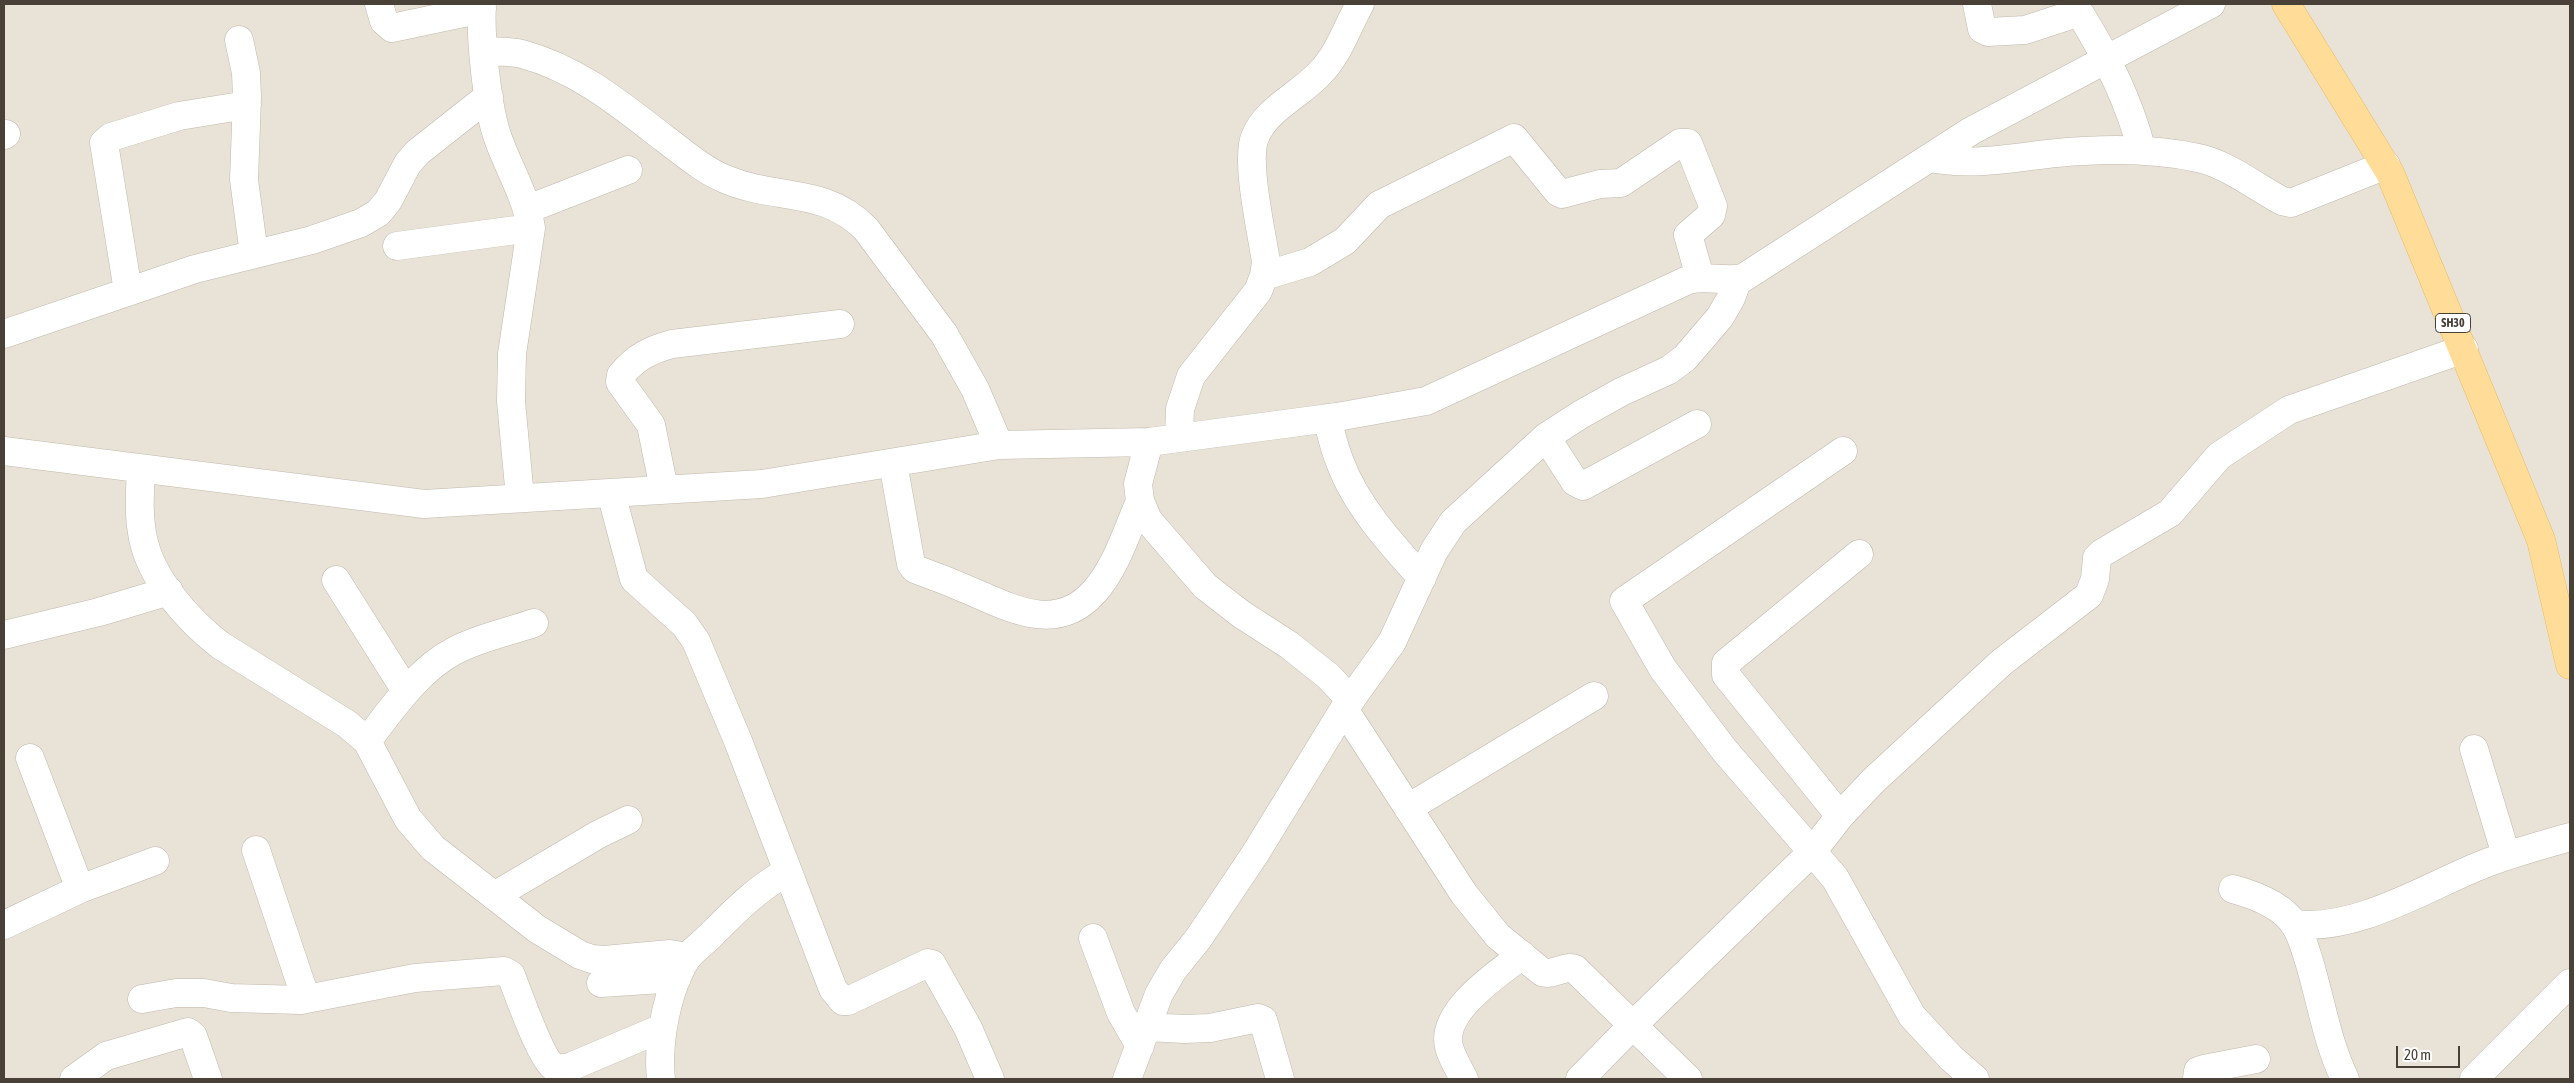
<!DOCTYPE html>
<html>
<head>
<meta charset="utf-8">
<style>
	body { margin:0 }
	#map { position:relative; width:2574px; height:1083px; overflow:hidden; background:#f5f1e9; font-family:"Asap Condensed",sans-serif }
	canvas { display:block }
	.frame { position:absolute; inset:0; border:5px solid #494137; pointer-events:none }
	.scale { position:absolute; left:2396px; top:1046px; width:64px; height:22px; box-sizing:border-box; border:2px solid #494137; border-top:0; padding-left:6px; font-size:15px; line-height:18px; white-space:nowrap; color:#494137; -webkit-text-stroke:4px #fff; paint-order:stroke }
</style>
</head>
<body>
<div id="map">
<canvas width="2574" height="1083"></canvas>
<div class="frame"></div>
<div class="scale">20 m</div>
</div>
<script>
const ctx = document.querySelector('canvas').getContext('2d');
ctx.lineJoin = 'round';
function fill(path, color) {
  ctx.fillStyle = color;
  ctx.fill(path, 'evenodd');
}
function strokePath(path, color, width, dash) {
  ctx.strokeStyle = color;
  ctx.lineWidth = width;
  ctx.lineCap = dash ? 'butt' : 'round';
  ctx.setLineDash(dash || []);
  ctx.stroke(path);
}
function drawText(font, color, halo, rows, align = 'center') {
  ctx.font = font + ' "Asap Condensed",sans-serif';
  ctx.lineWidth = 4;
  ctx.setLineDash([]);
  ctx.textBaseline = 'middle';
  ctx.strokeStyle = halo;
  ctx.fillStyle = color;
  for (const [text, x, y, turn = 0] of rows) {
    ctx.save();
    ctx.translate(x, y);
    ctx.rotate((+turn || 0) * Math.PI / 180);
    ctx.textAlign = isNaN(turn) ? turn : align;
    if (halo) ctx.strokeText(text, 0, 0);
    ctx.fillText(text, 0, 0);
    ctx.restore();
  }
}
const residential = new Path2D(`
	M 4,4 L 2570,4 L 2570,1079 L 4,1079 Z`);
const minor = new Path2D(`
	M 379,4 L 384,21 L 392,28 L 482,9
	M 482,4 C 480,38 487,110 499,141 C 510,171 526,196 531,228 L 512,354 L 511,401 L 520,498
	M 1977,4 L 1982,29 L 1988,32 L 2025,30 L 2074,14 L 2081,15 C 2108,59 2129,101 2142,151
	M 239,40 L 246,73 L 247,97 L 244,180 L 254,254
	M 484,51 C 497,52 510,51 522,54 C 578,69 621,105 665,139 C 684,153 703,170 725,179 C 776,201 824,186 866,229 L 944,334 L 975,389 L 999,445
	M 4,135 L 6,134
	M 1929,158 C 1986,168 2028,153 2084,151 C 2121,149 2161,150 2198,158 C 2227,164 2256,187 2282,201 L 2291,203 L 2386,165
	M 528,209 L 628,170
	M 397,246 L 531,228
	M 1264,276 L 1310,262 L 1345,241 L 1379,205 L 1514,138 L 1558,192 L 1562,194 L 1600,184 L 1621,183 L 1680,143 L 1688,143 L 1713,206 L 1711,215 L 1688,235 L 1700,277
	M 128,291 L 104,143 L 111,137 L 179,116 L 247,105
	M 4,334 L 195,269 L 312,240 L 361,223 L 378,213 L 388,201 L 408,163 L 418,152 L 489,96
	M 1327,418 C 1331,433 1334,448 1340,462 C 1356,506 1392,545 1422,578
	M 1546,437 L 1575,482 L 1583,486 L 1697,424
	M 1179,438 L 1180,409 L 1191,376 L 1258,291 L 1264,276 L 1266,262 C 1262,234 1245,161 1255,137 C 1266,109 1300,95 1320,73 C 1339,54 1347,27 1360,4
	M 1149,442 L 1138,484 L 1140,501 L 1148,520 L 1205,586 L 1241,614 L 1289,645 L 1328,676 L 1351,700
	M 4,451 L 424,504 L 762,484 L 999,445 L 1149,442 L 1337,417 L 1426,401 L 1688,280 C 1706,275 1724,282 1743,278 L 1971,131 L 2211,4
	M 1843,451 L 1624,601 L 1663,669 L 1725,751 L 1835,878 L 1912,1016 L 1951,1058 L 1975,1079
	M 893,463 L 911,564 L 915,569 C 930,575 946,580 961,587 C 1004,604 1054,637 1094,592 C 1116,568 1127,531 1140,501
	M 141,469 C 140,492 138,515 143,538 C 151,579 188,620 220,645 L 347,724 L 367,741 L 408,819 L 433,848 L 537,929 L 580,955 L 592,959 L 604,960 L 670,954 L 688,957
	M 664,489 L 651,425 L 620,382 L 621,375 C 636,357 650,350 672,344 L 840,324
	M 611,493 L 634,579 L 684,624 L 696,641 L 738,741 L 833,989 L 843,1001 L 848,1001 L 928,963 L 932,964 L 968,1028 L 990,1079
	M 336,580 L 406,691
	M 4,635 L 99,612 L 169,591
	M 1344,709 L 1464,894 L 1498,936 L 1542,972 C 1553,976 1564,965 1575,969 L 1688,1079
	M 367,741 C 392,709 417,671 454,651 C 478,638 508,632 534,623
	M 2474,749 L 2506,855
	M 30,758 L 80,889
	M 1408,808 L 1594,696
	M 1840,816 L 1726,675 L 1726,663 L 1859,554
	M 256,850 L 306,999
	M 2233,889 C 2255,895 2282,905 2295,925 C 2302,936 2305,949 2309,961 C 2321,1001 2327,1042 2345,1079
	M 494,896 L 599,834 L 628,820
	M 2294,924 C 2355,932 2425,888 2479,866 C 2508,854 2539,846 2570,837
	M 4,925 L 80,889 L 155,861
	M 1093,938 L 1121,1013 L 1140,1046
	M 601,983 L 677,978
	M 142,999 L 176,993 L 204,993 L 231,998 L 301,1000 L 415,978 L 504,971 L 511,975 C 518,993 541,1059 554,1067 C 559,1069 565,1068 570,1067 L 662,1028
	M 1147,1027 L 1184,1029 L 1210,1028 L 1258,1018 L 1263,1020 L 1280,1079
	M 74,1079 L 106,1056 L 188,1032 L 193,1036 L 208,1079
	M 661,1079 C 657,1043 667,989 687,958 C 693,950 702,944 709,937 C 735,911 755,890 788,871
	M 1127,1079 L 1159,994 L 1173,970 L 1198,939 L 1255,854 L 1344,709 L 1392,642 L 1434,551 L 1453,522 L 1546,437 L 1580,415 L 1621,392 L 1669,370 L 1685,358 L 1720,317 L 1731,298 L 1738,279
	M 1464,1079 C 1459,1069 1452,1058 1449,1047 C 1440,1011 1498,974 1522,955
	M 1580,1079 L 1632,1026 L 1812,852 L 1840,816 L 1873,781 L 2002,662 L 2089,595 L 2095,579 L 2097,558 L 2102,553 L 2170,513 L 2219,456 L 2289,410 L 2464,349
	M 2197,1079 L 2198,1071 L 2204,1069 L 2256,1059
	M 2474,1079 L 2570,983`);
const major = new Path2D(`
	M 2286,4 L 2390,173 L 2541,540 L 2570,665`);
const shields = [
	[2453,323,35]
];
const shieldNames = [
	["SH30",2453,323]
];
fill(residential, '#e9e2d7');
strokePath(minor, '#c1b8ab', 29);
strokePath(major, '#e8bb63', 29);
strokePath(minor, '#fff', 28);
strokePath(major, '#ffdd98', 28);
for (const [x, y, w] of shields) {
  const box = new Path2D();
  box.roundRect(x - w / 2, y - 9.5, w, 19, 4);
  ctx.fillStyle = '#fff';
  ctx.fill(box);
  strokePath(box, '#494137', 1);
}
drawText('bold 12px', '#494137', null, shieldNames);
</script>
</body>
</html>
